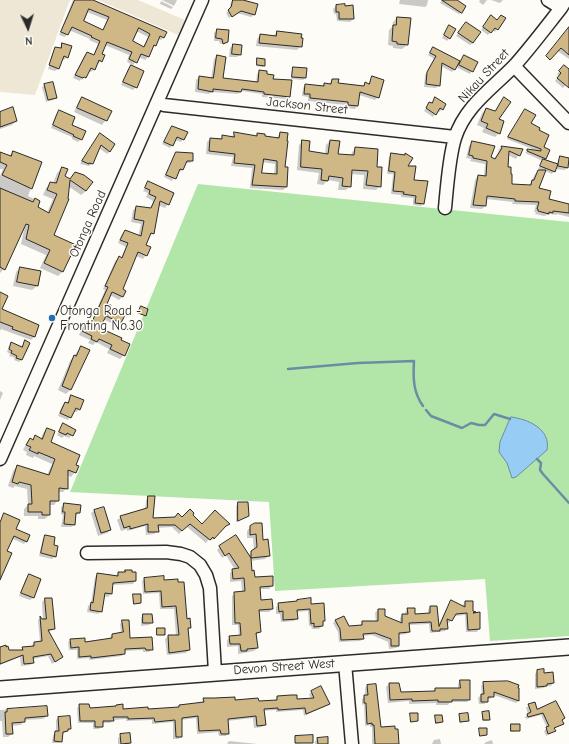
<!DOCTYPE html>
<html>
<head>
<meta charset="utf-8">
<style>
	body { margin:0 }
	#map { position:relative; width:569px; height:744px; overflow:hidden; background:#fdfcf7; font-family:"Comic Neue",sans-serif }
	canvas { display:block }
	.north { position:absolute; left:8px; top:8px; width:40px; height:40px; -webkit-text-stroke:3px #fdfcf7; paint-order:stroke; rotate:176deg; font-size:11px; font-weight:700; line-height:16px; text-align:center; color:#2b2b2b }
	.north::after { content:''; display:block; margin:auto; width:14px; height:18px; background:#2b2b2b; clip-path:polygon(50% 0,100% 100%,50% 72%,0 100%) }
</style>
</head>
<body>
<div id="map">
<canvas width="569" height="744"></canvas>
<div class="north">N</div>
</div>
<script>
const ctx = document.querySelector('canvas').getContext('2d');
ctx.lineJoin = 'round';
function fill(path, color) {
  ctx.fillStyle = color;
  ctx.fill(path, 'evenodd');
}
function strokePath(path, color, width, dash) {
  ctx.strokeStyle = color;
  ctx.lineWidth = width;
  ctx.lineCap = dash ? 'butt' : 'round';
  ctx.setLineDash(dash || []);
  ctx.stroke(path);
}
function drawText(font, color, halo, rows, align = 'center') {
  ctx.font = font + ' "Comic Neue",sans-serif';
  ctx.lineWidth = 3;
  ctx.setLineDash([]);
  ctx.textBaseline = 'middle';
  ctx.strokeStyle = halo;
  ctx.fillStyle = color;
  for (const [text, x, y, turn = 0] of rows) {
    ctx.save();
    ctx.translate(x, y);
    ctx.rotate((+turn || 0) * Math.PI / 180);
    ctx.textAlign = isNaN(turn) ? turn : align;
    if (halo) ctx.strokeText(text, 0, 0);
    ctx.fillText(text, 0, 0);
    ctx.restore();
  }
}
const built = new Path2D(`
	M 0,0 L 70,0 L 35,95 L 0,92 Z
	M 98,0 L 138,0 L 185,20 L 178,35 Z`);
const green = new Path2D(`
	M 198,184 L 569,222 L 569,636 L 490,641 L 485,579 L 275,591 L 269,502 L 70,492 Z`);
const water = new Path2D(`
	M 511,417 C 528,419 551,429 547,450 L 516,477 L 512,478 L 507,463 L 499,452 L 500,442 Z`);
const shadow = new Path2D(`
	M 73,0 L 90,0 L 163,38 L 161,40 L 158,39 L 155,46 L 152,48 L 148,57 L 145,60 L 139,57 L 133,65 L 127,62 L 129,55 L 105,45 L 101,54 L 101,61 L 98,64 L 97,63 L 94,69 L 91,72 L 88,71 L 82,80 L 81,79 L 80,81 L 73,78 L 84,56 L 87,53 L 93,56 L 98,44 L 89,40 L 90,39 L 69,30 L 65,37 L 59,35 ZM 87,12 L 107,20 L 102,31 L 83,22 ZM 136,31 L 148,37 L 143,47 L 131,42 Z
	M 162,0 L 177,0 L 174,6 Z
	M 233,0 L 257,5 L 254,15 L 251,17 L 237,13 L 229,18 L 226,13 L 229,10 L 231,2 Z
	M 400,0 L 428,0 L 427,5 L 425,7 L 399,4 Z
	M 442,0 L 455,0 L 461,12 L 459,14 L 440,3 Z
	M 480,0 L 487,0 L 483,5 L 479,2 Z
	M 491,0 L 503,0 L 500,3 Z
	M 161,1 L 173,7 L 171,9 L 160,4 Z
	M 336,6 L 352,6 L 353,19 L 350,22 L 337,21 L 336,14 L 334,14 L 333,9 Z
	M 397,18 L 407,45 L 402,49 L 393,48 L 393,46 L 388,45 L 389,30 L 392,27 L 393,22 Z
	M 488,19 L 497,29 L 495,32 L 492,30 L 488,35 L 481,30 Z
	M 466,23 L 473,43 L 470,45 L 456,36 Z
	M 447,29 L 449,38 L 447,41 L 442,38 Z
	M 217,30 L 227,42 L 226,43 L 226,42 L 220,44 L 219,41 L 214,41 L 214,33 Z
	M 569,31 L 569,59 L 553,48 Z
	M 277,32 L 301,46 L 297,50 L 256,46 L 257,39 L 260,35 L 273,36 Z
	M 63,44 L 67,57 L 64,60 L 61,59 L 58,69 L 55,71 L 48,69 L 55,50 L 54,50 L 55,48 L 59,49 Z
	M 233,45 L 240,55 L 237,57 L 229,57 L 230,48 Z
	M 433,48 L 460,62 L 464,57 L 472,71 L 470,74 L 456,67 L 452,72 L 441,66 L 439,85 L 436,88 L 424,87 L 425,75 L 434,59 L 428,55 Z
	M 217,56 L 222,79 L 256,83 L 257,74 L 260,71 L 272,80 L 289,96 L 287,99 L 262,97 L 262,94 L 241,91 L 238,94 L 212,92 L 209,94 L 195,92 L 196,80 L 199,77 L 211,79 L 214,59 Z
	M 257,59 L 264,66 L 263,67 L 256,66 Z
	M 131,66 L 136,87 L 133,90 L 121,85 L 128,69 Z
	M 564,66 L 569,71 L 569,81 L 563,88 L 555,81 L 559,76 L 557,74 Z
	M 294,68 L 305,78 L 303,80 L 291,79 L 292,70 Z
	M 372,78 L 378,97 L 375,100 L 359,95 L 357,106 L 355,109 L 345,108 L 346,105 L 308,101 L 308,97 L 302,96 L 303,88 L 305,85 L 322,87 L 324,84 L 329,85 L 332,80 L 337,84 L 363,86 L 365,83 L 368,84 Z
	M 45,85 L 56,97 L 53,100 L 46,102 L 42,87 Z
	M 82,98 L 106,120 L 102,125 L 74,112 L 78,103 Z
	M 435,99 L 442,109 L 439,112 L 437,111 L 433,117 L 424,111 L 427,106 L 430,103 L 431,104 Z
	M 486,109 L 498,120 L 499,133 L 495,137 L 482,132 L 484,128 L 477,125 L 482,113 Z
	M 59,111 L 71,125 L 81,139 L 78,142 L 72,139 L 72,137 L 51,128 L 56,114 Z
	M 523,112 L 530,123 L 537,131 L 545,158 L 543,160 L 557,165 L 558,160 L 560,158 L 569,159 L 567,168 L 565,170 L 555,169 L 552,174 L 545,171 L 537,188 L 548,200 L 569,205 L 569,217 L 557,214 L 556,215 L 550,214 L 544,216 L 535,214 L 536,212 L 534,212 L 536,205 L 512,204 L 513,202 L 486,199 L 485,206 L 482,209 L 470,208 L 475,180 L 478,176 L 484,177 L 485,164 L 470,161 L 471,159 L 466,158 L 469,146 L 473,142 L 490,157 L 494,159 L 499,151 L 498,150 L 501,147 L 522,150 L 516,159 L 508,155 L 507,168 L 510,185 L 529,186 L 535,174 L 540,169 L 538,169 L 543,161 L 525,153 L 528,150 L 535,150 L 507,139 Z
	M 0,113 L 16,121 L 12,125 L 0,129 Z
	M 172,127 L 183,139 L 181,142 L 175,140 L 170,148 L 162,144 Z
	M 280,133 L 283,168 L 287,168 L 286,187 L 283,190 L 250,188 L 252,168 L 231,166 L 233,157 L 206,154 L 207,142 L 210,139 L 220,139 L 223,136 L 231,137 L 235,134 L 255,137 L 257,134 L 264,137 L 277,138 ZM 263,162 L 275,164 L 274,175 L 261,174 Z
	M 97,137 L 110,151 L 107,154 L 99,148 L 92,164 L 89,166 L 80,164 Z
	M 303,141 L 308,152 L 325,154 L 326,145 L 330,141 L 337,155 L 351,156 L 352,152 L 356,148 L 380,186 L 376,190 L 363,189 L 364,175 L 351,174 L 350,186 L 346,190 L 338,190 L 339,182 L 328,180 L 323,185 L 317,184 L 319,173 L 297,170 L 299,145 Z
	M 13,152 L 40,163 L 28,196 L 39,201 L 36,208 L 47,213 L 53,199 L 43,195 L 46,188 L 51,183 L 53,184 L 57,173 L 62,168 L 64,177 L 69,180 L 75,173 L 86,191 L 81,195 L 68,186 L 53,236 L 63,271 L 58,276 L 40,268 L 46,255 L 21,244 L 24,230 L 22,229 L 4,269 L 0,273 L 0,176 L 3,169 L 0,169 L 0,153 L 9,156 Z
	M 176,153 L 192,161 L 190,163 L 185,163 L 182,170 L 179,172 L 178,171 L 172,181 L 164,177 L 174,156 Z
	M 392,154 L 405,156 L 406,166 L 423,203 L 421,206 L 413,205 L 413,198 L 401,197 L 401,195 L 391,194 L 393,174 L 387,174 L 389,157 Z
	M 148,183 L 168,204 L 165,208 L 158,205 L 153,233 L 149,237 L 145,246 L 146,255 L 143,259 L 136,256 L 122,289 L 122,297 L 119,300 L 110,295 L 106,304 L 120,322 L 117,326 L 103,319 L 99,329 L 124,355 L 120,359 L 107,353 L 109,349 L 96,342 L 93,345 L 88,343 L 90,340 L 79,335 L 83,326 L 86,323 L 90,325 L 105,290 L 103,289 L 115,261 L 119,258 L 121,258 L 126,247 L 118,243 L 122,234 L 125,231 L 138,237 L 141,224 L 131,222 L 133,210 L 137,207 L 150,209 L 153,201 L 146,197 L 148,193 L 143,191 Z
	M 20,268 L 40,272 L 37,286 L 32,290 L 13,286 L 16,272 Z
	M 0,308 L 0,310 L 38,325 L 34,337 L 31,340 L 1,329 L 0,331 Z
	M 25,341 L 21,360 L 19,362 L 14,360 L 15,358 L 9,356 L 10,354 L 7,352 L 9,346 L 12,344 L 21,348 Z
	M 81,347 L 70,390 L 66,394 L 58,390 L 70,361 Z
	M 0,391 L 3,393 L 0,400 Z
	M 72,396 L 79,409 L 77,412 L 73,411 L 68,420 L 58,416 L 62,406 L 65,403 L 67,404 Z
	M 64,424 L 72,435 L 69,438 L 64,436 L 62,438 L 57,435 Z
	M 47,429 L 49,443 L 75,466 L 75,472 L 71,477 L 67,475 L 67,488 L 63,492 L 58,492 L 58,500 L 54,505 L 49,505 L 49,515 L 45,519 L 38,519 L 38,516 L 24,516 L 24,509 L 28,505 L 27,489 L 15,486 L 13,488 L 8,486 L 13,471 L 17,466 L 47,475 L 52,464 L 34,456 L 33,458 L 26,455 L 27,452 L 23,450 L 26,444 L 30,439 L 31,440 L 35,437 L 41,439 L 43,433 Z
	M 149,497 L 152,519 L 182,518 L 191,515 L 202,525 L 229,524 L 222,529 L 211,541 L 209,539 L 206,543 L 186,526 L 179,534 L 172,527 L 157,528 L 158,531 L 154,534 L 146,535 L 145,526 L 127,531 L 127,529 L 121,531 L 117,520 L 121,517 L 145,510 L 146,500 Z
	M 238,503 L 248,515 L 236,522 L 236,506 Z
	M 64,504 L 79,513 L 75,516 L 74,525 L 71,527 L 61,527 L 63,515 L 61,514 L 61,507 Z
	M 103,508 L 110,530 L 107,533 L 98,536 L 91,513 L 94,511 Z
	M 5,514 L 15,530 L 26,541 L 24,544 L 11,538 L 6,552 L 0,577 L 0,522 Z
	M 250,527 L 262,541 L 269,556 L 265,559 L 250,561 L 251,572 L 254,578 L 272,586 L 269,589 L 259,589 L 260,601 L 272,609 L 269,612 L 258,612 L 260,632 L 256,635 L 257,648 L 254,651 L 238,654 L 238,646 L 227,647 L 227,640 L 230,637 L 239,636 L 238,625 L 232,625 L 232,596 L 235,593 L 242,592 L 241,581 L 230,582 L 230,573 L 233,570 L 235,570 L 226,555 L 222,558 L 217,550 L 220,547 L 248,556 L 254,551 L 253,538 L 247,538 L 247,531 Z
	M 46,536 L 52,546 L 55,556 L 52,559 L 39,556 L 43,539 Z
	M 125,571 L 135,581 L 133,584 L 112,585 L 111,594 L 108,597 L 104,596 L 101,611 L 98,614 L 87,612 L 88,606 L 91,603 L 95,577 L 98,574 L 115,577 L 118,573 L 123,573 Z
	M 29,576 L 40,580 L 33,598 L 30,600 L 19,596 L 26,578 Z
	M 145,579 L 164,581 L 190,627 L 188,630 L 189,650 L 186,653 L 167,655 L 165,639 L 168,636 L 176,636 L 174,609 L 160,609 L 159,593 L 143,594 L 142,581 Z
	M 134,595 L 140,603 L 139,604 L 133,604 L 133,597 Z
	M 45,599 L 51,599 L 54,629 L 51,631 L 48,632 L 62,657 L 52,664 L 48,656 L 33,659 L 33,663 L 30,665 L 21,666 L 20,657 L 0,665 L 0,648 L 8,651 L 20,651 L 23,648 L 32,647 L 32,645 L 34,643 L 40,642 L 38,620 L 40,618 L 41,620 L 43,620 L 42,602 Z
	M 297,600 L 310,605 L 324,620 L 322,622 L 322,626 L 319,629 L 312,629 L 311,626 L 309,626 L 308,611 L 296,612 L 297,618 L 294,621 L 281,622 L 280,614 L 276,614 L 276,607 L 279,604 L 295,603 Z
	M 451,602 L 463,607 L 463,605 L 465,602 L 474,613 L 473,614 L 479,629 L 477,632 L 466,632 L 465,615 L 454,616 L 449,623 L 447,622 L 447,628 L 445,631 L 430,633 L 429,624 L 408,625 L 409,632 L 406,634 L 398,635 L 398,646 L 396,648 L 389,649 L 388,642 L 372,635 L 362,636 L 363,639 L 360,641 L 339,642 L 338,632 L 333,623 L 336,620 L 348,627 L 360,626 L 362,622 L 376,622 L 375,613 L 378,610 L 384,616 L 400,623 L 400,618 L 402,615 L 406,615 L 405,612 L 408,609 L 414,616 L 428,614 L 428,610 L 430,607 L 438,626 L 449,604 Z
	M 144,615 L 152,622 L 149,625 L 141,626 L 141,618 Z
	M 123,621 L 129,639 L 152,649 L 149,652 L 143,652 L 143,650 L 124,651 L 124,653 L 122,656 L 89,660 L 89,658 L 77,659 L 77,650 L 69,650 L 68,642 L 71,640 L 84,643 L 110,640 L 110,637 L 112,635 L 121,633 L 120,624 Z
	M 537,671 L 543,674 L 553,683 L 551,686 L 546,686 L 544,688 L 535,689 L 535,674 Z
	M 460,681 L 469,699 L 467,702 L 450,702 L 448,705 L 436,705 L 436,703 L 409,704 L 409,701 L 388,703 L 386,687 L 389,684 L 400,693 L 433,692 L 435,689 L 458,689 L 458,684 Z
	M 484,683 L 518,689 L 518,701 L 516,703 L 494,695 L 490,699 L 487,699 L 487,702 L 484,704 L 479,704 L 478,698 L 482,694 L 481,686 Z
	M 375,685 L 380,728 L 387,744 L 372,744 L 372,727 L 370,727 L 370,725 L 365,726 L 364,704 L 362,705 L 362,699 L 365,696 L 365,688 L 367,686 Z
	M 312,692 L 329,703 L 326,706 L 304,716 L 303,710 L 276,712 L 276,710 L 263,711 L 265,724 L 262,727 L 254,728 L 253,718 L 227,721 L 228,733 L 226,736 L 219,736 L 218,732 L 197,734 L 196,718 L 181,720 L 181,737 L 178,739 L 173,739 L 173,722 L 152,724 L 152,720 L 126,721 L 126,719 L 113,720 L 110,723 L 102,723 L 102,726 L 99,729 L 93,729 L 93,723 L 78,723 L 77,708 L 80,705 L 89,709 L 122,705 L 122,710 L 147,710 L 177,708 L 179,706 L 201,703 L 204,699 L 258,702 L 275,701 L 277,697 L 296,700 L 311,699 L 309,694 Z
	M 529,705 L 536,711 L 564,718 L 561,721 L 562,723 L 554,729 L 554,731 L 552,733 L 546,736 L 544,731 L 547,728 L 541,715 L 526,719 L 525,717 L 528,714 L 526,708 Z
	M 46,707 L 47,716 L 43,719 L 24,720 L 21,725 L 11,726 L 12,734 L 8,737 L 3,737 L 2,721 L 0,721 L 0,710 Z
	M 483,713 L 489,719 L 488,721 L 482,721 L 482,714 Z
	M 460,714 L 468,721 L 459,723 Z
	M 435,716 L 442,722 L 441,723 L 435,724 Z
	M 69,717 L 70,729 L 64,733 L 62,734 L 61,741 L 59,743 L 52,743 L 53,735 L 56,732 L 56,720 L 58,718 Z
	M 511,725 L 519,725 L 519,731 L 510,732 Z
	M 121,735 L 130,743 L 128,744 L 118,744 L 118,738 Z
	M 296,737 L 312,742 L 295,744 Z
	M 318,739 L 328,744 L 315,744 L 315,741 Z
	M 440,739 L 441,744 L 432,744 L 434,740 Z
	M 492,740 L 493,744 L 484,744 L 486,742 Z
	M 229,741 L 258,744 L 227,744 Z`);
const stream = new Path2D(`
	M 288,369 L 358,363 L 414,361 C 413,378 413,392 423,406
	M 426,410 L 431,416 L 462,428 L 471,423 L 479,425 L 485,425 L 494,414 L 510,419
	M 537,459 L 541,463 L 540,470 L 543,474 L 569,503`);
const building = new Path2D(`
	M 75,0 L 93,0 L 167,32 L 164,38 L 160,36 L 156,46 L 154,45 L 149,57 L 141,54 L 137,63 L 129,59 L 132,52 L 107,42 L 102,54 L 105,55 L 102,62 L 99,60 L 95,70 L 91,68 L 86,78 L 84,77 L 83,78 L 75,75 L 87,52 L 94,55 L 100,41 L 91,37 L 92,36 L 72,27 L 68,35 L 61,32 ZM 89,9 L 109,17 L 103,30 L 84,21 ZM 139,28 L 150,34 L 144,47 L 133,41 Z
	M 233,0 L 243,0 L 258,4 L 255,15 L 241,11 L 232,17 L 228,10 L 231,7 Z
	M 442,0 L 457,0 L 466,6 L 462,13 Z
	M 345,4 L 345,6 L 353,5 L 354,19 L 339,19 L 339,12 L 336,12 L 336,5 Z
	M 491,15 L 497,20 L 501,15 L 506,18 L 498,30 L 495,28 L 491,33 L 483,27 Z
	M 397,17 L 411,18 L 408,45 L 397,44 L 397,42 L 392,41 L 393,25 L 396,25 Z
	M 466,22 L 481,32 L 473,43 L 458,33 Z
	M 449,25 L 456,29 L 450,39 L 444,35 Z
	M 569,27 L 569,55 L 561,48 L 550,60 L 546,56 Z
	M 217,29 L 229,30 L 228,42 L 223,44 L 222,39 L 216,38 Z
	M 277,31 L 302,34 L 301,38 L 303,38 L 302,47 L 259,43 L 260,34 L 276,36 Z
	M 62,43 L 72,46 L 68,58 L 64,56 L 59,69 L 49,65 L 55,47 L 61,48 Z
	M 233,44 L 242,45 L 241,55 L 232,54 Z
	M 433,47 L 460,61 L 455,70 L 442,63 L 440,86 L 426,84 L 427,72 L 436,56 L 430,53 Z
	M 217,55 L 226,57 L 223,78 L 258,82 L 259,70 L 267,71 L 267,74 L 274,75 L 273,79 L 292,80 L 290,97 L 264,94 L 264,92 L 242,89 L 241,92 L 213,89 L 213,92 L 198,89 L 199,76 L 213,78 Z
	M 464,55 L 478,62 L 473,72 L 459,65 Z
	M 257,58 L 265,59 L 265,66 L 257,65 Z
	M 131,65 L 144,71 L 137,88 L 123,82 Z
	M 564,65 L 569,69 L 569,88 L 557,78 L 561,73 L 559,71 Z
	M 293,67 L 307,68 L 306,78 L 292,77 Z
	M 372,76 L 384,80 L 379,98 L 360,92 L 358,106 L 348,105 L 348,102 L 310,98 L 310,94 L 304,94 L 305,84 L 324,86 L 324,83 L 331,84 L 332,79 L 339,79 L 338,83 L 364,86 L 365,82 L 369,84 Z
	M 53,82 L 57,98 L 48,100 L 44,84 Z
	M 82,97 L 112,111 L 107,121 L 77,108 Z
	M 435,97 L 446,104 L 443,110 L 440,108 L 436,115 L 426,108 L 429,102 L 432,103 Z
	M 504,97 L 511,102 L 499,119 L 504,121 L 500,134 L 486,128 L 488,124 L 481,121 L 486,108 L 495,111 Z
	M 13,107 L 17,121 L 0,127 L 0,112 Z
	M 525,109 L 536,115 L 531,123 L 540,128 L 539,130 L 549,135 L 544,147 L 550,150 L 546,159 L 527,151 L 527,149 L 541,151 L 541,149 L 508,137 Z
	M 59,110 L 75,117 L 72,125 L 86,131 L 82,140 L 73,136 L 74,135 L 53,125 Z
	M 172,126 L 188,132 L 184,140 L 177,137 L 173,146 L 164,142 Z
	M 234,132 L 257,136 L 257,133 L 265,134 L 265,136 L 279,138 L 280,132 L 288,133 L 287,141 L 288,141 L 285,167 L 288,167 L 287,187 L 252,185 L 255,165 L 234,163 L 235,154 L 209,151 L 210,138 L 222,139 L 222,135 L 234,137 ZM 264,159 L 277,161 L 277,174 L 262,173 Z
	M 100,133 L 115,144 L 110,152 L 101,145 L 93,164 L 89,163 L 89,164 L 82,161 Z
	M 302,140 L 310,141 L 309,151 L 328,154 L 330,140 L 340,141 L 338,154 L 354,155 L 355,147 L 378,149 L 377,167 L 382,167 L 381,187 L 366,185 L 368,171 L 352,170 L 351,187 L 342,186 L 343,178 L 329,176 L 328,181 L 321,180 L 322,169 L 301,167 Z
	M 472,141 L 495,146 L 491,157 L 495,159 L 502,148 L 501,146 L 523,149 L 520,156 L 509,151 L 508,167 L 511,167 L 511,174 L 512,174 L 512,184 L 531,185 L 532,180 L 534,180 L 538,170 L 546,170 L 539,188 L 551,191 L 549,199 L 569,204 L 569,213 L 553,211 L 553,213 L 549,212 L 549,214 L 538,211 L 538,209 L 537,209 L 539,202 L 515,201 L 515,199 L 487,196 L 486,206 L 473,205 L 478,175 L 486,176 L 487,161 L 473,158 L 473,156 L 469,155 Z
	M 13,151 L 42,162 L 32,189 L 2,175 L 7,165 L 0,162 L 0,152 L 11,156 Z
	M 176,152 L 193,153 L 193,161 L 187,161 L 183,170 L 180,169 L 176,179 L 166,175 Z
	M 391,153 L 405,155 L 405,153 L 413,158 L 408,166 L 416,166 L 414,180 L 428,181 L 424,204 L 415,203 L 416,196 L 403,194 L 404,192 L 393,191 L 395,172 L 389,171 Z
	M 560,156 L 569,158 L 568,168 L 558,166 Z
	M 543,159 L 558,164 L 555,172 L 540,166 Z
	M 62,167 L 68,169 L 65,176 L 70,179 L 75,172 L 84,175 L 93,182 L 86,191 L 70,180 L 68,199 L 69,199 L 54,235 L 76,245 L 63,272 L 44,263 L 50,250 L 26,239 L 29,225 L 26,224 L 5,270 L 0,267 L 0,188 L 33,202 L 35,198 L 40,201 L 38,207 L 49,213 L 57,194 L 47,190 L 50,182 L 56,183 Z
	M 148,181 L 174,193 L 169,205 L 160,201 L 154,234 L 151,233 L 146,245 L 151,247 L 147,256 L 138,252 L 123,289 L 126,291 L 123,297 L 112,292 L 107,304 L 111,305 L 110,308 L 125,315 L 121,323 L 106,316 L 100,328 L 122,338 L 121,340 L 130,344 L 125,356 L 110,349 L 112,345 L 99,339 L 97,342 L 91,339 L 92,336 L 82,331 L 86,322 L 91,324 L 108,287 L 105,286 L 119,256 L 122,258 L 128,243 L 120,240 L 125,230 L 141,236 L 144,221 L 134,219 L 136,206 L 151,208 L 156,197 L 149,194 L 150,190 L 145,188 Z
	M 20,267 L 41,271 L 38,286 L 17,282 Z
	M 0,292 L 8,296 L 2,309 L 39,325 L 35,337 L 12,329 L 13,327 L 0,322 Z
	M 141,306 L 148,309 L 146,316 L 138,313 Z
	M 25,340 L 30,343 L 22,360 L 16,358 L 17,356 L 11,353 L 12,351 L 9,349 L 11,342 L 22,347 Z
	M 81,346 L 90,350 L 71,390 L 62,386 L 74,355 L 76,356 Z
	M 71,395 L 84,400 L 80,410 L 76,408 L 71,418 L 60,413 L 65,402 L 68,403 Z
	M 63,423 L 76,430 L 73,436 L 67,433 L 66,435 L 59,432 Z
	M 47,428 L 55,431 L 51,442 L 80,455 L 76,465 L 79,466 L 76,473 L 68,470 L 68,489 L 59,488 L 59,501 L 50,501 L 50,515 L 42,515 L 42,512 L 28,512 L 28,504 L 32,504 L 31,485 L 19,482 L 18,484 L 12,482 L 17,465 L 49,475 L 55,459 L 38,452 L 38,454 L 29,450 L 31,447 L 26,445 L 30,438 L 33,440 L 35,435 L 42,439 Z
	M 148,496 L 155,496 L 153,518 L 175,517 L 178,513 L 182,517 L 190,509 L 194,513 L 193,515 L 202,524 L 215,510 L 230,524 L 226,526 L 214,539 L 213,537 L 210,540 L 190,524 L 182,531 L 175,525 L 158,525 L 159,532 L 148,532 L 148,524 L 130,529 L 130,526 L 124,528 L 120,516 L 147,508 Z
	M 238,502 L 248,502 L 249,516 L 238,521 Z
	M 64,503 L 81,505 L 80,513 L 76,513 L 75,525 L 64,524 L 65,512 L 63,512 Z
	M 104,507 L 111,530 L 101,533 L 94,510 Z
	M 4,513 L 20,520 L 16,529 L 30,535 L 27,542 L 14,536 L 7,551 L 12,553 L 0,580 L 0,523 Z
	M 255,523 L 262,523 L 263,540 L 268,539 L 270,556 L 251,558 L 251,551 L 257,547 L 256,534 L 250,535 L 250,526 Z
	M 45,535 L 55,537 L 54,545 L 58,546 L 56,557 L 41,553 Z
	M 236,535 L 251,558 L 252,571 L 254,570 L 255,577 L 273,576 L 273,586 L 260,587 L 261,600 L 272,599 L 273,609 L 259,610 L 261,632 L 256,633 L 258,648 L 247,649 L 247,651 L 241,651 L 240,644 L 230,644 L 229,636 L 241,635 L 240,623 L 235,623 L 234,592 L 245,591 L 244,578 L 233,579 L 232,569 L 239,568 L 229,553 L 225,556 L 219,546 Z
	M 125,570 L 132,570 L 132,572 L 136,572 L 136,581 L 113,583 L 112,594 L 105,593 L 102,612 L 90,610 L 91,602 L 93,603 L 97,573 L 118,576 L 118,572 L 125,572 Z
	M 29,574 L 41,579 L 34,598 L 21,593 Z
	M 164,576 L 164,580 L 178,579 L 178,582 L 184,582 L 187,619 L 190,618 L 191,628 L 188,628 L 190,650 L 169,653 L 168,635 L 179,635 L 176,606 L 162,607 L 161,591 L 145,592 L 144,578 Z
	M 133,594 L 141,594 L 141,603 L 134,604 Z
	M 45,598 L 52,598 L 55,629 L 48,630 L 63,657 L 55,662 L 51,654 L 33,657 L 34,663 L 24,664 L 23,655 L 0,664 L 0,647 L 6,645 L 6,647 L 8,646 L 9,650 L 23,650 L 22,647 L 34,646 L 34,642 L 42,641 L 40,616 L 42,619 L 46,619 Z
	M 311,598 L 311,604 L 324,603 L 325,621 L 323,621 L 323,626 L 314,627 L 314,623 L 311,624 L 310,609 L 297,610 L 298,619 L 283,620 L 283,611 L 279,612 L 278,603 L 297,601 L 297,600 Z
	M 451,600 L 465,607 L 465,601 L 473,601 L 473,611 L 476,612 L 473,613 L 480,612 L 480,629 L 468,630 L 467,613 L 456,614 L 452,621 L 447,619 L 448,629 L 440,629 L 440,631 L 432,631 L 431,622 L 409,623 L 410,632 L 399,633 L 399,646 L 391,646 L 391,639 L 375,633 L 363,634 L 364,639 L 341,640 L 340,629 L 335,620 L 344,616 L 349,626 L 362,625 L 362,621 L 378,621 L 378,609 L 385,609 L 385,616 L 402,623 L 402,614 L 408,614 L 407,608 L 415,608 L 415,614 L 430,613 L 430,606 L 437,606 L 439,626 Z
	M 143,614 L 152,614 L 153,623 L 143,623 Z
	M 122,620 L 129,620 L 130,638 L 152,637 L 153,650 L 146,650 L 145,648 L 125,649 L 125,654 L 91,658 L 91,656 L 79,657 L 79,647 L 71,648 L 70,639 L 85,638 L 85,642 L 112,638 L 112,634 L 123,632 Z
	M 157,628 L 165,628 L 165,635 L 157,635 Z
	M 544,669 L 544,673 L 553,672 L 554,683 L 547,684 L 547,686 L 537,687 L 537,670 Z
	M 460,680 L 470,680 L 470,700 L 452,700 L 452,702 L 438,702 L 438,700 L 412,701 L 412,699 L 390,700 L 389,683 L 399,683 L 401,692 L 435,691 L 435,688 L 460,688 Z
	M 508,681 L 519,685 L 518,688 L 519,688 L 519,701 L 494,692 L 494,697 L 488,697 L 488,702 L 481,702 L 481,694 L 484,694 L 483,682 Z
	M 376,684 L 381,727 L 395,726 L 395,729 L 398,729 L 399,744 L 375,744 L 374,725 L 372,725 L 372,723 L 367,724 L 366,703 L 364,703 L 364,695 L 368,695 L 367,685 Z
	M 321,686 L 330,704 L 306,714 L 305,708 L 278,710 L 278,708 L 264,709 L 266,725 L 257,726 L 256,716 L 228,719 L 229,734 L 221,734 L 220,730 L 199,731 L 198,716 L 182,718 L 182,737 L 176,737 L 175,720 L 155,722 L 154,718 L 128,719 L 128,717 L 113,717 L 114,721 L 103,721 L 103,727 L 95,727 L 95,721 L 80,721 L 79,704 L 89,704 L 90,708 L 116,706 L 116,705 L 123,704 L 123,709 L 148,707 L 148,709 L 179,707 L 179,705 L 204,702 L 203,698 L 214,698 L 235,697 L 235,700 L 258,698 L 259,701 L 277,700 L 277,696 L 291,695 L 297,695 L 297,699 L 314,698 L 311,691 Z
	M 556,701 L 565,718 L 562,720 L 564,724 L 554,728 L 556,731 L 548,734 L 546,727 L 549,726 L 543,713 L 528,717 L 527,714 L 531,712 L 528,704 L 535,702 L 537,709 Z
	M 47,706 L 48,716 L 25,718 L 25,722 L 12,723 L 13,734 L 6,734 L 5,712 L 7,712 L 7,709 Z
	M 489,711 L 490,720 L 483,720 L 482,712 Z
	M 410,713 L 418,713 L 418,721 L 411,722 Z
	M 468,713 L 469,721 L 460,722 L 459,714 Z
	M 435,715 L 442,715 L 443,722 L 436,723 Z
	M 70,716 L 71,729 L 68,729 L 68,731 L 63,732 L 62,742 L 54,741 L 55,731 L 59,731 L 58,717 Z
	M 511,724 L 520,724 L 520,731 L 511,731 Z
	M 479,728 L 487,728 L 487,735 L 480,736 Z
	M 130,733 L 131,743 L 121,744 L 120,734 Z
	M 313,735 L 313,743 L 295,743 L 295,736 Z
	M 328,737 L 328,744 L 318,744 L 317,738 Z`);
const minor = new Path2D(`
	M 548,0 L 561,8
	M 514,66 L 569,123
	M 157,102 L 164,105 L 455,137
	M 445,208 C 447,187 449,157 455,138 C 465,106 493,88 515,65 C 531,47 546,27 561,8 L 566,0
	M 0,459 L 202,0
	M 87,553 L 166,552 L 181,554 L 190,557 L 200,565 L 206,575 L 210,588 L 215,672
	M 345,663 L 352,744`);
const major = new Path2D(`
	M 0,689 L 569,647`);
const markers = [
	[52,318,4,"#1f6fb2"]
];
const streetNames = [
	["Nikau Street",484,76,-47],
	["Jackson Street",307,106,6],
	["Otonga Road",88,224,-66],
	["Devon Street West",284,667,-4]
];
const poiNames = [
	["Otonga Road -",60,311],
	["Fronting No.30",60,326]
];
fill(built, '#efe7d5');
fill(green, '#b1e6a8');
fill(water, '#97cdf5');
strokePath(water, '#6c8ca4', 1);
fill(shadow, '#0003');
strokePath(stream, '#6c8ca4', 2.5);
fill(building, '#cfb786');
strokePath(building, '#2b2b2b', 1);
strokePath(minor, '#2b2b2b', 15);
strokePath(major, '#2b2b2b', 18);
strokePath(minor, '#fdfcf7', 12);
strokePath(major, '#fdfcf7', 15);
for (const [x, y, r, color] of markers) {
  const dot = new Path2D();
  dot.arc(x, y, r, 0, 2 * Math.PI);
  ctx.fillStyle = color;
  ctx.fill(dot);
  strokePath(dot, '#fdfcf7', 1.5);
}
drawText('13px', '#2b2b2b', '#fdfcf7', streetNames);
drawText('13px', '#2b2b2b', '#fdfcf7', poiNames, 'left');
</script>
</body>
</html>
